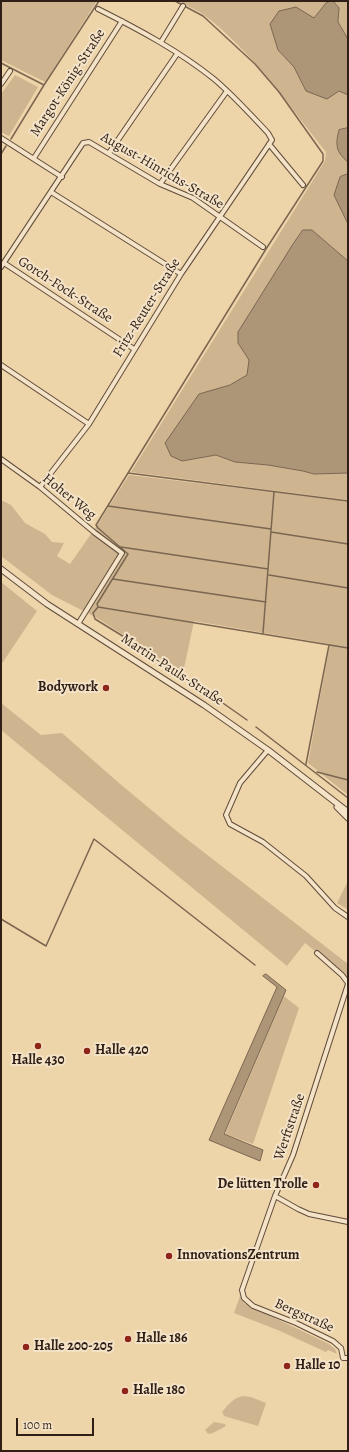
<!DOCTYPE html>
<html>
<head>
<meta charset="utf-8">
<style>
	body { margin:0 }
	#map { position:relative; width:349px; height:1452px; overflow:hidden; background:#eed4a9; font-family:Alegreya,serif }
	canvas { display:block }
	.frame { position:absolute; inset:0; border:2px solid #2f1f17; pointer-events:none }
	.scale { position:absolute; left:16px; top:1418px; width:78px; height:18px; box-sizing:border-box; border:2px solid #2f1f17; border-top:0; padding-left:5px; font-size:12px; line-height:14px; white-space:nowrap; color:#2f1f17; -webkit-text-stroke:3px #f4e3c7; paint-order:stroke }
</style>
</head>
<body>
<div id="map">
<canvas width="349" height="1452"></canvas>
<div class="frame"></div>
<div class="scale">100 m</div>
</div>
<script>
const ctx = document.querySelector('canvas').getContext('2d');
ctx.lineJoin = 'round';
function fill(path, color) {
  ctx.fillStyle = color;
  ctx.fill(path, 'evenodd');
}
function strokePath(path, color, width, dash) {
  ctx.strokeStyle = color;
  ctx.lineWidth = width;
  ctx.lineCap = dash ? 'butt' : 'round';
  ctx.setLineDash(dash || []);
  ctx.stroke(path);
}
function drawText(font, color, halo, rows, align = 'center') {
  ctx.font = font + ' Alegreya,serif';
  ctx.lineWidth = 4;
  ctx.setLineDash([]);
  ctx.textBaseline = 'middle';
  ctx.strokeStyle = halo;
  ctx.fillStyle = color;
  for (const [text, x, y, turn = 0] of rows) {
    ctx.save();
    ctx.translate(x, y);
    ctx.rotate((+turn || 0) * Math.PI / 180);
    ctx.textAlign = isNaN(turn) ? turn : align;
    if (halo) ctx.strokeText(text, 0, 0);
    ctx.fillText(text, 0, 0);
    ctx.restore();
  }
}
const green = new Path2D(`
	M 1,1 L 97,1 L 45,82 L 1,60 Z
	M 177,1 L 331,1 L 326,3 L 314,18 L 278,50 L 294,67 L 306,91 L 339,91 L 348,95 L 348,128 L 339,130 L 340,156 L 348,162 L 348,174 L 340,177 L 334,195 L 348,224 L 348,261 L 312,230 L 238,343 L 250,360 L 247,376 L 230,385 L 199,394 L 182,461 L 216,455 L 235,462 L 268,465 L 303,471 L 314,474 L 348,473 L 348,500 L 131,472 L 325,161 L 326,152 C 289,106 251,50 204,15 C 196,9 185,5 177,1 Z
	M 333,1 L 348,1 L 348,39 L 338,22 L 339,8 Z
	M 15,75 L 38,87 L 9,136 L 1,132 L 1,94 Z
	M 129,475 L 348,501 L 348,795 L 308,763 L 330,644 L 194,621 L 183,673 L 97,618 L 52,595 L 1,556 L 1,500 L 11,505 L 25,523 L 45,534 L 52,542 L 64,543 L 57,556 L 70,564 L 98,524 Z
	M 1,582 L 37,611 L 1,665 Z
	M 1,703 L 41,735 L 62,733 L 119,783 L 179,833 L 348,964 L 348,978 L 305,943 L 287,966 L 1,730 Z
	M 348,881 L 347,909 L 337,903 Z
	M 284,996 L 299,1008 L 253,1144 L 225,1134 Z
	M 240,1296 L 244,1303 L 329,1344 L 335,1349 L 337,1354 L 328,1350 L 326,1352 L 280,1331 L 234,1313 Z
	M 243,1396 L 251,1397 L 266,1403 L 258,1426 L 224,1416 L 222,1412 C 228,1405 233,1398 243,1396 Z
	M 214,1422 L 225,1424 L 226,1426 L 213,1433 L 208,1434 L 205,1430 Z`);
const water = new Path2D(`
	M 333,1 L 339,8 L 338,22 L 348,39 L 348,95 L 339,91 L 327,99 L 306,91 L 294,67 L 278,50 L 270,24 L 279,11 L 296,7 L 314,18 L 326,3 Z
	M 348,128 L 348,162 C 336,153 335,144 339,130 Z
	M 348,174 L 348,224 L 334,195 L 340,177 Z
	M 303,230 L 312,230 L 348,261 L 348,473 L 314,474 L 303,471 L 268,465 L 235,462 L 216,455 L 182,461 L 171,456 L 165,443 L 199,394 L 230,385 L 247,375 L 249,360 L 238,343 L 238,332 L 293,244 Z
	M 266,974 L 286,990 L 224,1134 L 263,1150 L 260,1161 L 209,1140 L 277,987 L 263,976 Z`);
const stream = new Path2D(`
	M 1,63 L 44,85 L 99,1
	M 11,139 L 44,85
	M 1,154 L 6,146
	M 128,473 L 348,501
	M 108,506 L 271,529
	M 271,532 L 348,544
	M 121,547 L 268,569
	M 269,575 L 348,588
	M 113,579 L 266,602
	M 98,607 L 97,604 L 128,554 L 98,528 L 96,525 L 266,249 L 323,161 L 323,154 L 279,92 L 255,64 L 203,16 L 175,1
	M 263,633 L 274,492
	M 211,694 L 134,643 L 95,619 L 93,613 L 98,607 L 348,648
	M 220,701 L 247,720
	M 256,727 L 348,798
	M 306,764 L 329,645
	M 317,772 L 348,780
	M 1,919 L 46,946 L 94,839 L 255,965`);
const minor = new Path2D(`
	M 161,42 L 183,6
	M 1,84 L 10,71
	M 1,138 L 62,177
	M 269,144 L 303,185
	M 109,153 L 177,54
	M 34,158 L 122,21
	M 160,184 L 227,91
	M 51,192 L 181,274
	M 4,263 L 134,349
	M 1,267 L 83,143 L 89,142 L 160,184 L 193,198 L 263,247
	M 1,365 L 89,424
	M 1,459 L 40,487 L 95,533 L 122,553 L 78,624
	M 40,487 L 89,424 L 181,274 L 272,140 L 268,133 C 251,115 233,95 214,79 C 179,51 138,29 98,9
	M 268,750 L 240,783 L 226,815 L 230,824 L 263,842 L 306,876 L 335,908 L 348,917
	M 317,953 L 342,975 L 348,983
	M 348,984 L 293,1155 L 275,1196 L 242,1290 L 244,1298 L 253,1306 L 296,1323 L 333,1341 L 341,1348 L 343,1358 L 348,1358
	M 275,1196 L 298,1209 L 309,1214 L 348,1222`);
const tertiary = new Path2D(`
	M 1,569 L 47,604 L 204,705 L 268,750 L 348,812
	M 337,807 L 348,818`);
const markers = [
	[106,688,4,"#8f2418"],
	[38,1046,4,"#8f2418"],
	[87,1051,4,"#8f2418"],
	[316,1185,4,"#8f2418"],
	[169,1256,4,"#8f2418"],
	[128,1339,4,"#8f2418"],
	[26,1347,4,"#8f2418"],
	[287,1366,4,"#8f2418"],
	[125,1391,4,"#8f2418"]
];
const streetNames = [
	["Margot-König-Straße",68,83,-57],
	["August-Hinrichs-Straße",162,171,30],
	["Gorch-Fock-Straße",65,290,33],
	["Fritz-Reuter-Straße",147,308,-58],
	["Hoher Weg",69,497,39],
	["Martin-Pauls-Straße",172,670,33],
	["Werftstraße",290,1127,-71],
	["Bergstraße",304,1316,24]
];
const poiNames = [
	["Bodywork",98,688,"right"],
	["Halle 420",95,1051],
	["Halle 430",38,1061,"center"],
	["De lütten Trolle",308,1185,"right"],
	["InnovationsZentrum",177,1256],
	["Halle 186",136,1339],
	["Halle 200-205",34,1347],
	["Halle 10",295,1366],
	["Halle 180",133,1391]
];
fill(green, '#ceb590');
fill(water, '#ad9677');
strokePath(water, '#7b6651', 1);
strokePath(stream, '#7b6651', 1.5);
strokePath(minor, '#5f4c3c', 6);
strokePath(tertiary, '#5f4c3c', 7);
strokePath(minor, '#f4e3c7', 4);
strokePath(tertiary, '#f4e3c7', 5);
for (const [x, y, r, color] of markers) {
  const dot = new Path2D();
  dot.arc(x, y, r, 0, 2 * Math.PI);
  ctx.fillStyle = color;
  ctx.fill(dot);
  strokePath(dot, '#f4e3c7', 1.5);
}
drawText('14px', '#2f1f17', '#f4e3c7', streetNames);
drawText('bold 14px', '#2f1f17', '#f4e3c7', poiNames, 'left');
</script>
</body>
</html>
